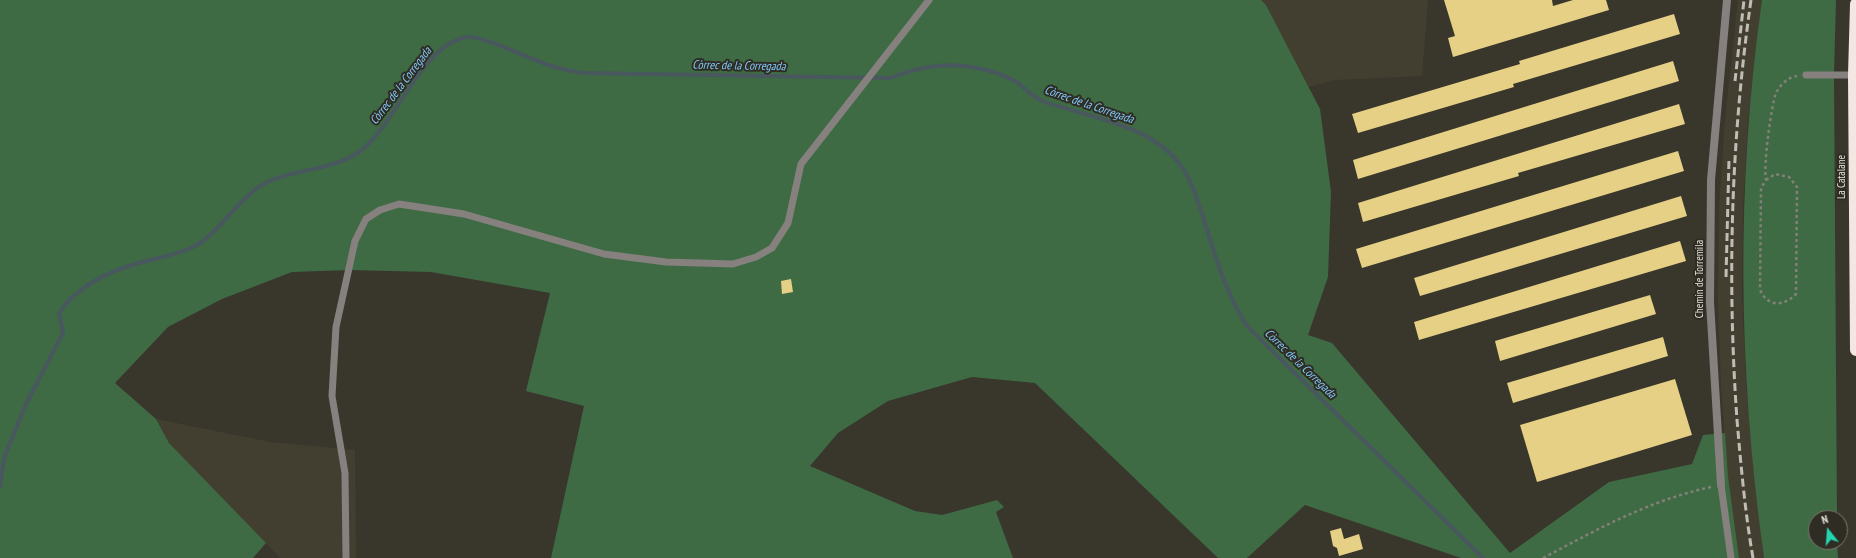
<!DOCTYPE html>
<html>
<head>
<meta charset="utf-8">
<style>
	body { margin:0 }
	#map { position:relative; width:1856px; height:558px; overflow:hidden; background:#39362c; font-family:"PT Sans Narrow",sans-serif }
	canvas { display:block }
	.north { position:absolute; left:1808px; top:510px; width:40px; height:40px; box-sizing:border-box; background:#2f2c23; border:1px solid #78756d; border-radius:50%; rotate:343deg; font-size:11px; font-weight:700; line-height:16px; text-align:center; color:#e5e3dd }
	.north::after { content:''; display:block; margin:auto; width:14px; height:18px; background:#22d5af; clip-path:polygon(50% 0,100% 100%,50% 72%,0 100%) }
</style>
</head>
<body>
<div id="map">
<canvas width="1856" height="558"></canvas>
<div class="north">N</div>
</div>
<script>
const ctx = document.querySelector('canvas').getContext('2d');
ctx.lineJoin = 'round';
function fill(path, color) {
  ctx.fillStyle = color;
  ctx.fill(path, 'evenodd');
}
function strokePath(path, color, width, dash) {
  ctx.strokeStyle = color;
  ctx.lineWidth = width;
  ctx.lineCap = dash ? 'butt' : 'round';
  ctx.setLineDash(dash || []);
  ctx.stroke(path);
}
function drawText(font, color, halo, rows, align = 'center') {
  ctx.font = font + ' "PT Sans Narrow",sans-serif';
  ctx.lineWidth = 4;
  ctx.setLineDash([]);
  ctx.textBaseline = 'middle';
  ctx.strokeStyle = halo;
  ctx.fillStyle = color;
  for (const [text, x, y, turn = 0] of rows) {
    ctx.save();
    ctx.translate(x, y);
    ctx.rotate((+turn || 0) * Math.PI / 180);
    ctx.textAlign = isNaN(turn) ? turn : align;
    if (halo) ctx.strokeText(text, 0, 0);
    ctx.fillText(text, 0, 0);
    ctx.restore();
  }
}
const built = new Path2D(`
	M 1261,0 L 1428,0 L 1422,76 L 1335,80 L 1309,87 L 1266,5 Z
	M 1738,0 L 1762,0 L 1748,122 L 1743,210 L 1742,296 L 1746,385 L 1764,558 L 1739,558 L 1728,476 L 1721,387 L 1718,299 L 1719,208 L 1725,120 Z
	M 156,419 L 270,442 L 355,450 L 356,558 L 280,558 L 169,443 Z`);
const green = new Path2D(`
	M 0,0 L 1261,0 L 1266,5 L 1320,109 L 1331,192 L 1328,277 L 1308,335 L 1332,343 L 1510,553 L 1609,482 L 1692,464 L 1703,435 L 1725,433 L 1728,476 L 1739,558 L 1461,558 L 1305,505 L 1247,558 L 1218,558 L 1035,383 L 972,377 L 888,401 L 838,433 L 810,466 L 915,511 L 942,515 L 997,500 L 1004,507 L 996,512 L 1013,558 L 551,558 L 584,406 L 526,391 L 550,293 L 431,272 L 350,270 L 292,272 L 222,299 L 168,327 L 115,383 L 156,419 L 169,443 L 266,543 L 253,558 L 0,558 Z
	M 1762,0 L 1836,0 L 1834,74 L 1837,518 L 1816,518 L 1816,542 L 1837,542 L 1838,558 L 1764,558 L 1763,550 C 1738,367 1736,183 1762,0 Z`);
const stream = new Path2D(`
	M 0,487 L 4,458 L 26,404 L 63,333 L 59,313 C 64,307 68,300 74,296 C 94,278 121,267 147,261 C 162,257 179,254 193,247 C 222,233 238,194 272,180 C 300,169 334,169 359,152 C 395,127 422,42 468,37 C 482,35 534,61 551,66 C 561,69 572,71 582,73 L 890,78 C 914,69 937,63 963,66 C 982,68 1002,73 1018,83 C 1026,89 1033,97 1042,101 C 1050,105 1060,106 1068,109 C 1106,120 1152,130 1178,162 C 1191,177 1197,199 1203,217 C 1215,254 1225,293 1247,326 L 1483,558`);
const building = new Path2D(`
	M 1444,0 L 1552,0 L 1553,6 L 1573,0 L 1606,0 L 1609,10 L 1453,57 L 1448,38 L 1455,36 Z
	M 1674,14 L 1680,34 L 1513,84 L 1514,87 L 1358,133 L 1352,114 L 1520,64 L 1519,61 Z
	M 1673,61 L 1679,81 L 1358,179 L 1353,160 Z
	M 1679,104 L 1685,124 L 1518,173 L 1519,176 L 1363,222 L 1358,203 Z
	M 1678,151 L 1684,171 L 1362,268 L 1356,249 Z
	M 1681,196 L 1687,216 L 1420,296 L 1414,278 Z
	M 1680,241 L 1686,261 L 1419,340 L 1414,322 Z
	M 791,279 L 793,292 L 782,294 L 781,281 Z
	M 1650,295 L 1656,314 L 1500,361 L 1495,341 Z
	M 1663,337 L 1668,356 L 1513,403 L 1507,383 Z
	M 1675,379 L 1692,435 L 1537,482 L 1520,425 Z
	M 1341,528 L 1344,539 L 1359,534 L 1363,549 L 1339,556 L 1337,548 L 1333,546 L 1330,531 Z`);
const path = new Path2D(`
	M 1766,180 L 1775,174 L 1789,177 L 1797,187 L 1796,294 C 1783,307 1768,307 1760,290 L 1761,188 L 1766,180 C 1763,168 1771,106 1776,93 C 1780,85 1788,77 1797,76
	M 1543,558 C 1600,528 1648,501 1711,487`);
const lane = new Path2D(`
	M 1806,75 L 1854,75
	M 1721,485 L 1731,558
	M 346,558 L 345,473 L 332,396 L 336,327 L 355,241 L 366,219 L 380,210 L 399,204 L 464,214 L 604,254 L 666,262 L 733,264 L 756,257 L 772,248 L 788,223 L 801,164 L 929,0`);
const street = new Path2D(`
	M 1721,485 L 1710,302 L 1711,180 L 1727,0`);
const highway = new Path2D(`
	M 1856,4 L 1854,75 L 1856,350`);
const rail = new Path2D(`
	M 1751,0 C 1731,139 1727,280 1737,420 C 1741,466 1745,512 1753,558
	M 1735,81 L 1744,0
	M 1726,277 L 1729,159`);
const streetNames = [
	["La Catalane",1842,177,-90],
	["Chemin de Torremila",1700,279,-90]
];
const waterNames = [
	["Còrrec de la Corregada",739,66,1],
	["Còrrec de la Corregada",401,86,-53],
	["Còrrec de la Corregada",1089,105,19],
	["Còrrec de la Corregada",1300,364,44]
];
fill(built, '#433f30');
fill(green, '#3e6b44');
strokePath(stream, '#49575f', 4);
fill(building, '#e5d085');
strokePath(path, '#838078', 2.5, [3, 3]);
strokePath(lane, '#86807e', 7);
strokePath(street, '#86807e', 8);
strokePath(highway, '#f4e6e3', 12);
strokePath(rail, '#c0bdb7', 3, [8, 4]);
drawText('11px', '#e5e3dd', '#2f2c23', streetNames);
drawText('italic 12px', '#81cafc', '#2f2c23', waterNames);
</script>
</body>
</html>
